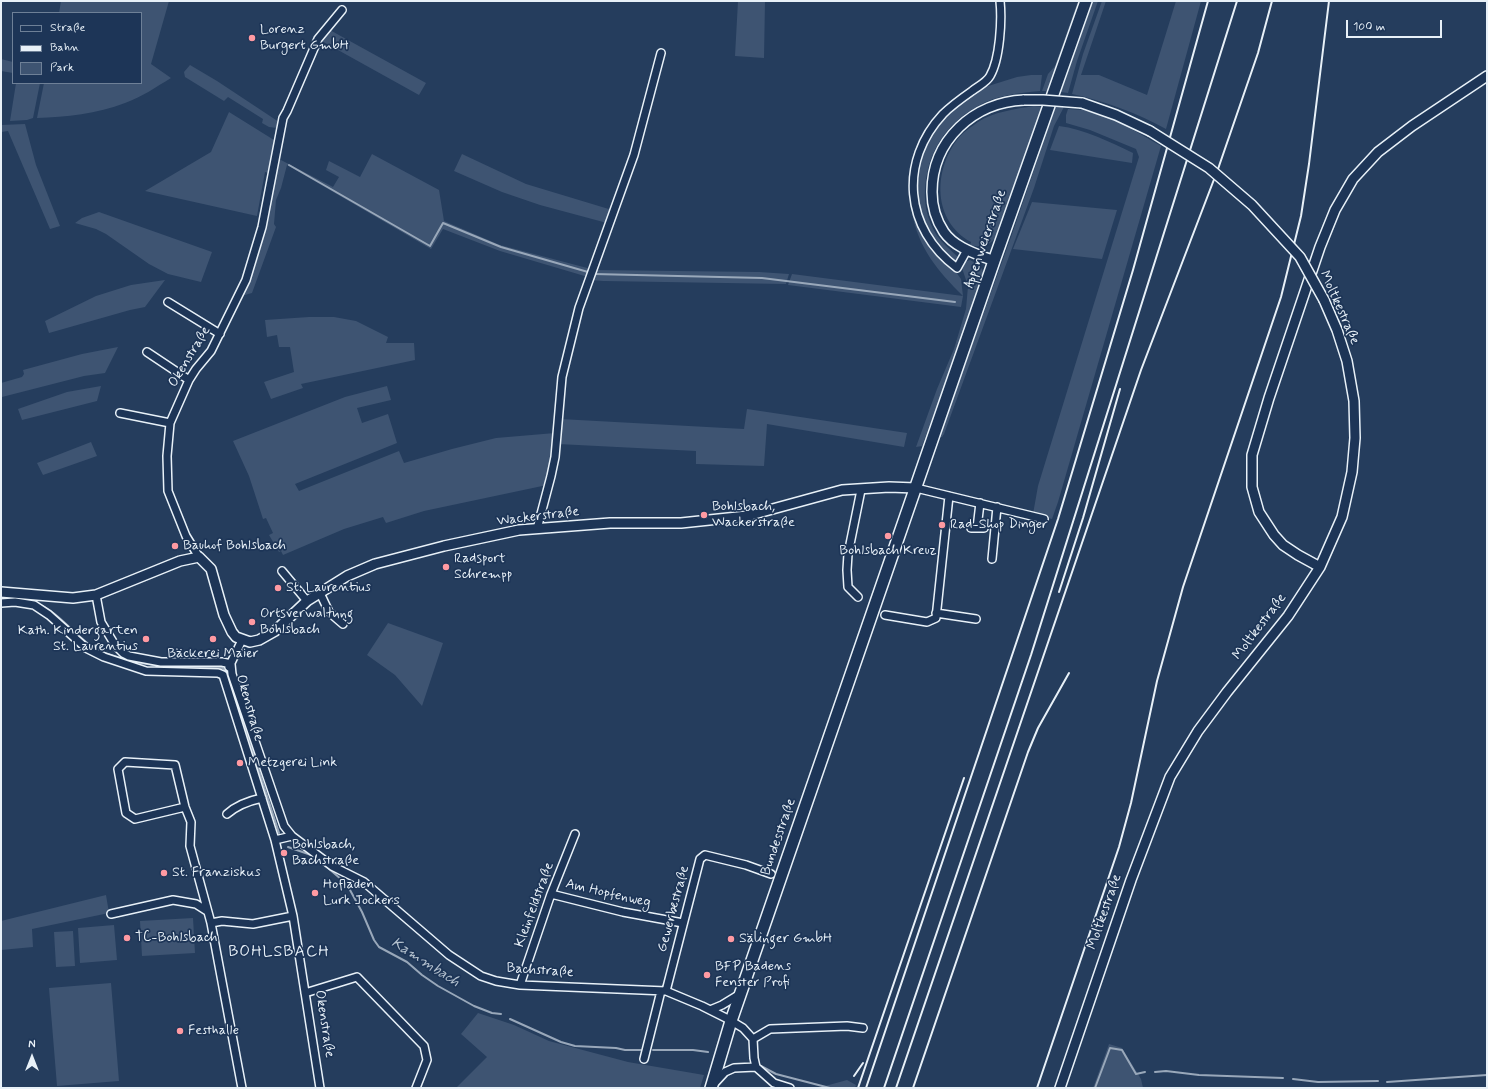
<!DOCTYPE html>
<html>
<head>
<meta charset="utf-8">
<style>
	body { margin:0 }
	#map { position:relative; width:1488px; height:1089px; overflow:hidden; background:#253d5d; font-family:Mynerve,sans-serif }
	canvas { display:block }
	.frame { position:absolute; inset:0; border:2px solid #e8f1f8; pointer-events:none }
	.legend { position:absolute; left:12px; top:12px; width:130px; height:72px; box-sizing:border-box; background:#1d3557; border:1px solid #6e8097; margin:0; padding:5px 7px; list-style:none; font-size:12px; color:#e8f1f8 }
	.legend li { display:flex; align-items:center; gap:8px; height:20px }
	.legend b { width:20px; border:1px solid #6e8097 }
	.north { position:absolute; left:12px; top:1037px; width:40px; height:40px; -webkit-text-stroke:3px #1d3557; paint-order:stroke; rotate:0deg; font-size:11px; font-weight:700; line-height:16px; text-align:center; color:#e8f1f8 }
	.north::after { content:''; display:block; margin:auto; width:14px; height:18px; background:#e8f1f8; clip-path:polygon(50% 0,100% 100%,50% 72%,0 100%) }
	.scale { position:absolute; left:1346px; top:20px; width:96px; height:18px; box-sizing:border-box; border:2px solid #e8f1f8; border-top:0; padding-left:5px; font-size:12px; line-height:14px; white-space:nowrap; color:#e8f1f8; -webkit-text-stroke:3px #1d3557; paint-order:stroke }
</style>
</head>
<body>
<div id="map">
<canvas width="1488" height="1089"></canvas>
<div class="frame"></div>
<ul class="legend">
<li><b style="height:5px;background:#1d3557"></b>Straße</li>
<li><b style="height:5px;background:#e8f1f8"></b>Bahn</li>
<li><b style="height:11px;background:#3e5472"></b>Park</li>
</ul>
<div class="north">N</div>
<div class="scale">100 m</div>
</div>
<script>
const ctx = document.querySelector('canvas').getContext('2d');
ctx.lineJoin = 'round';
function fill(path, color) {
  ctx.fillStyle = color;
  ctx.fill(path, 'evenodd');
}
function strokePath(path, color, width, dash) {
  ctx.strokeStyle = color;
  ctx.lineWidth = width;
  ctx.lineCap = dash ? 'butt' : 'round';
  ctx.setLineDash(dash || []);
  ctx.stroke(path);
}
function drawText(font, color, halo, rows, align = 'center') {
  ctx.font = font + ' Mynerve,sans-serif';
  ctx.lineWidth = 3.5;
  ctx.setLineDash([]);
  ctx.textBaseline = 'middle';
  ctx.strokeStyle = halo;
  ctx.fillStyle = color;
  for (const [text, x, y, turn = 0] of rows) {
    ctx.save();
    ctx.translate(x, y);
    ctx.rotate((+turn || 0) * Math.PI / 180);
    ctx.textAlign = isNaN(turn) ? turn : align;
    if (halo) ctx.strokeText(text, 0, 0);
    ctx.fillText(text, 0, 0);
    ctx.restore();
  }
}
const green = new Path2D(`
	M 61,1 L 169,1 L 151,64 L 171,78 C 156,87 142,97 125,103 C 97,114 66,117 37,118 L 44,83 L 141,83 L 141,13 L 59,13 Z
	M 738,1 L 765,1 L 764,58 L 735,56 Z
	M 1078,1 L 1083,1 L 1052,91 L 1042,91 L 1048,74 L 1055,66 Z
	M 1093,1 L 1098,1 L 1077,61 L 1068,93 L 1061,92 Z
	M 1102,1 L 1106,1 L 1081,75 L 1099,75 L 1147,95 L 1176,1 L 1201,1 L 1166,129 C 1137,113 1105,101 1072,94 L 1083,54 Z
	M 328,29 L 426,83 L 419,95 L 320,40 Z
	M 1,59 L 13,62 L 13,73 L 1,71 Z
	M 190,65 L 217,81 L 279,122 L 277,128 L 269,127 L 262,123 L 263,119 L 228,97 L 224,101 L 185,77 L 184,72 Z
	M 1031,75 L 1042,75 L 1040,91 C 1018,93 997,95 978,106 C 945,124 927,153 925,190 C 924,205 928,221 936,234 C 942,243 951,250 959,258 L 957,261 L 953,261 L 934,241 L 920,213 L 916,186 L 919,162 L 931,135 L 947,115 L 960,104 L 985,87 L 1017,77 Z
	M 16,83 L 40,83 L 33,118 L 27,120 L 10,121 Z
	M 1034,106 L 1045,107 L 1035,126 L 996,237 C 987,247 984,248 970,245 L 971,242 C 933,221 933,172 957,140 C 962,133 971,127 978,122 C 993,112 1015,109 1034,106 Z
	M 1056,106 L 1064,107 L 1054,126 L 1034,188 L 944,434 L 942,437 L 939,437 L 1011,237 Z
	M 1068,109 L 1083,110 L 1116,120 L 1161,146 L 1058,502 L 1052,519 L 1033,514 L 1038,486 L 1139,157 L 1136,149 L 1090,130 L 1066,123 L 1066,115 Z
	M 229,112 L 274,140 L 269,173 L 265,172 L 257,216 L 145,191 L 211,152 Z
	M 25,124 L 36,165 L 60,226 L 50,229 L 8,131 L 1,132 L 1,125 Z
	M 1059,126 C 1084,129 1110,142 1133,153 L 1132,163 L 1050,150 Z
	M 372,154 L 439,190 L 444,221 L 500,245 L 591,269 L 588,277 L 500,251 L 443,229 L 431,249 L 287,165 L 281,188 L 276,200 L 274,224 L 276,227 L 252,293 L 241,296 L 253,265 L 265,231 L 279,159 L 333,187 L 339,177 L 326,170 L 329,161 L 360,177 Z
	M 462,154 L 526,184 L 612,210 L 607,223 L 540,205 L 502,192 L 454,171 Z
	M 1032,202 L 1117,210 L 1102,259 L 1013,249 Z
	M 99,212 L 212,252 L 201,282 L 168,274 L 149,264 L 106,234 L 96,229 L 75,223 L 82,218 Z
	M 912,212 L 914,213 L 961,279 L 963,296 L 961,307 L 788,285 L 792,274 L 963,296 C 938,271 918,248 912,212 Z
	M 970,260 C 978,264 983,267 984,276 L 943,395 L 933,416 L 922,446 L 916,447 L 937,389 L 954,349 L 966,309 L 968,286 L 962,268 L 965,262 Z
	M 594,270 L 759,272 L 789,274 L 786,284 L 603,281 L 591,280 Z
	M 165,280 L 145,307 L 130,310 L 49,333 L 45,321 L 96,296 L 131,285 Z
	M 309,317 L 334,317 L 356,321 L 388,337 L 386,343 L 414,343 L 415,360 L 301,384 L 303,388 L 271,399 L 264,382 L 294,372 L 290,347 L 279,347 L 277,335 L 267,337 L 265,320 Z
	M 118,347 L 105,373 L 84,376 L 2,397 L 1,383 L 22,377 L 24,374 L 23,370 L 82,354 Z
	M 101,386 L 97,401 L 22,420 L 18,409 L 67,392 Z
	M 387,386 L 391,400 L 357,408 L 362,423 L 388,414 L 397,443 L 295,484 L 299,491 L 399,451 L 404,463 L 452,449 L 496,438 L 555,433 L 547,485 L 424,511 L 386,523 L 383,517 L 344,529 L 283,555 L 281,551 L 279,552 L 269,535 L 273,533 L 266,518 L 263,519 L 249,476 L 233,441 L 345,397 Z
	M 747,409 L 907,433 L 904,447 L 767,424 L 764,466 L 696,464 L 696,451 L 558,444 L 560,419 L 744,429 Z
	M 91,442 L 97,456 L 43,475 L 37,463 Z
	M 388,623 L 443,643 L 422,706 L 395,675 L 367,655 Z
	M 106,895 L 109,913 L 32,929 L 33,947 L 1,950 L 1,921 Z
	M 193,918 L 195,953 L 142,956 L 140,921 Z
	M 114,925 L 117,960 L 80,963 L 78,928 Z
	M 73,931 L 75,966 L 56,967 L 54,932 Z
	M 111,983 L 119,1081 L 57,1086 L 49,988 Z
	M 478,1013 L 514,1025 L 549,1041 L 628,1062 L 704,1075 L 700,1088 L 456,1088 L 487,1057 L 461,1034 Z
	M 1109,1044 L 1122,1048 L 1141,1079 L 1143,1088 L 1093,1088 Z
	M 847,1080 L 856,1085 L 855,1088 L 818,1088 Z`);
const stream = new Path2D(`
	M 289,165 L 430,246 L 443,223 L 501,247 L 588,272
	M 594,274 L 762,278 L 955,302
	M 1,599 L 8,599
	M 36,603 C 59,612 73,634 94,648 C 99,651 105,653 111,655 C 131,662 153,666 174,667 C 190,669 207,666 223,668 L 228,675 L 279,833
	M 288,847 L 314,856 L 342,880 L 350,890 L 362,912 L 374,940 L 379,947 L 407,962 L 422,975 L 438,986 L 474,1006 L 492,1013 L 501,1014
	M 510,1019 L 561,1042 L 575,1046 L 616,1048 L 625,1050 L 641,1050
	M 653,1050 L 693,1050 L 708,1052
	M 761,1066 L 776,1074 L 830,1088
	M 1155,1072 L 1166,1071 L 1199,1075 L 1283,1078
	M 1293,1079 L 1318,1082 L 1378,1081
	M 1387,1082 L 1487,1075
	M 1095,1088 L 1110,1048 L 1122,1050 L 1136,1074 L 1145,1072`);
const street = new Path2D(`
	M 967,250 L 957,268 C 904,229 899,161 943,114 C 951,106 962,98 972,91 C 978,86 986,83 990,76 C 1000,59 1002,20 1000,1
	M 168,302 L 220,334
	M 147,352 L 189,380
	M 120,413 L 170,423
	M 916,488 L 1044,519
	M 971,528 L 984,528
	M 977,528 L 980,503
	M 537,529 L 551,476 L 555,457 L 562,377 L 579,308 L 634,155 L 661,53
	M 199,557 L 186,536 L 168,491 L 167,456 L 170,423 L 189,380 L 196,369 L 211,351 L 246,280 L 262,227 L 283,118 L 287,111 L 318,39 L 342,10
	M 992,559 L 997,507
	M 282,571 L 307,601
	M 320,593 L 329,612 L 343,624
	M 96,595 L 101,622 L 115,645 L 123,653 L 129,656 L 161,662 L 222,662 L 231,664
	M 858,597 L 848,587 L 847,570 L 848,554 L 861,490
	M 1,603 L 15,602 L 34,605 L 49,615 L 86,648 L 104,657 L 146,671 L 218,673 L 223,675
	M 936,613 L 976,619
	M 885,615 L 927,622 L 936,618 L 949,496
	M 231,664 L 232,674 L 284,826 L 292,836 L 332,866 L 364,882 L 449,955 L 481,976 L 496,981 L 520,985 L 666,991 L 702,1006 L 728,1019 L 743,1028 L 753,1039
	M 229,667 L 242,640
	M 223,675 L 275,840 L 293,916 L 320,1088
	M 185,807 L 135,819 L 126,813 L 118,769 L 125,762 L 175,765 L 185,807 L 191,822 L 190,846 L 211,923 L 242,1088
	M 227,814 C 237,805 248,801 262,798
	M 275,840 L 292,836
	M 551,894 L 623,912 L 683,923
	M 111,914 L 173,900 L 196,904 L 207,911
	M 211,923 L 222,921 L 253,924 L 293,916
	M 520,985 L 551,894 L 575,834
	M 666,991 L 700,859 L 705,855 L 746,865 L 771,874
	M 305,993 L 357,977 L 424,1046 L 427,1060 L 416,1088
	M 710,1010 L 722,1005 L 740,994
	M 753,1039 L 770,1029 L 847,1026 L 863,1028
	M 753,1039 L 754,1058 L 756,1067 L 774,1083 L 790,1088
	M 644,1059 L 661,991
	M 713,1085 L 725,1072 L 734,1068 L 756,1067`);
const secondary = new Path2D(`
	M 1082,103 L 1116,115 L 1150,131
	M 994,261 C 977,254 955,248 944,232 C 936,220 932,206 932,192 C 932,140 974,102 1024,100
	M 1320,567 L 1298,555 L 1283,545 L 1274,535 L 1259,512 L 1252,487 L 1252,455 L 1269,398 L 1320,247 L 1335,210 L 1353,179 L 1378,152 L 1412,126 L 1487,76
	M 1,592 L 73,598 L 96,595 L 180,561 L 199,557 L 211,569 L 224,615 L 232,632 L 236,637 L 250,642 L 259,640 L 275,631 L 307,601 L 347,576 L 375,564 L 444,546 L 519,530 L 610,523 L 681,523 L 747,516 L 842,490 L 889,487 L 916,488
	M 1060,1088 L 1131,880 L 1170,777 L 1198,731 L 1227,692 L 1288,616 L 1320,567 L 1342,517 L 1352,472 L 1355,438 L 1354,401 L 1347,361 L 1337,330 L 1324,300`);
const primary = new Path2D(`
	M 711,1088 L 731,1021 L 994,261 L 1086,1`);
const rail = new Path2D(`
	M 1059,592 L 1083,518 L 1120,389
	M 854,1076 L 863,1063
	M 858,1088 L 964,778
	M 866,1088 L 1058,519 L 1133,270 L 1208,1
	M 884,1088 L 1031,655 L 1237,1
	M 896,1088 L 1141,370 L 1218,169 L 1258,53 L 1272,1
	M 913,1088 L 1028,752 L 1038,728 L 1069,673
	M 1037,1088 L 1119,847 L 1131,803 L 1157,681 L 1183,587 L 1281,297 L 1301,216 L 1309,164 L 1329,1`);
const secondaryBridge = new Path2D(`
	M 1024,100 L 1043,100 L 1082,103
	M 1150,131 L 1209,168 L 1252,205 L 1300,257 L 1324,300`);
const markers = [
	[252,38,4,"#ff9aa2"],
	[704,515,4,"#ff9aa2"],
	[942,525,4,"#ff9aa2"],
	[888,536,4,"#ff9aa2"],
	[175,546,4,"#ff9aa2"],
	[446,567,4,"#ff9aa2"],
	[278,588,4,"#ff9aa2"],
	[252,622,4,"#ff9aa2"],
	[146,639,4,"#ff9aa2"],
	[213,639,4,"#ff9aa2"],
	[240,763,4,"#ff9aa2"],
	[284,853,4,"#ff9aa2"],
	[164,873,4,"#ff9aa2"],
	[315,893,4,"#ff9aa2"],
	[127,938,4,"#ff9aa2"],
	[731,939,4,"#ff9aa2"],
	[707,975,4,"#ff9aa2"],
	[180,1031,4,"#ff9aa2"]
];
const poiNames = [
	["Lorenz",260,30],
	["Burgert GmbH",260,46],
	["Bohlsbach,",712,507],
	["Wackerstraße",712,523],
	["Rad-Shop Dinger",950,525],
	["Bauhof Bohlsbach",183,546],
	["Bohlsbach Kreuz",888,551,"center"],
	["Radsport",454,559],
	["Schrempp",454,575],
	["St. Laurentius",286,588],
	["Ortsverwaltung",260,614],
	["Bohlsbach",260,630],
	["Kath. Kindergarten",138,631,"right"],
	["St. Laurentius",138,647,"right"],
	["Bäckerei Maier",213,654,"center"],
	["Metzgerei Link",248,763],
	["Bohlsbach,",292,845],
	["Bachstraße",292,861],
	["St. Franziskus",172,873],
	["Hofladen",323,885],
	["Lurk Jockers",323,901],
	["TC-Bohlsbach",135,938],
	["Sälinger GmbH",739,939],
	["BFP Badens",715,967],
	["Fenster Profi",715,983],
	["Festhalle",188,1031]
];
const streetNames = [
	["Appenweierstraße",986,239,-71],
	["Moltkestraße",1339,308,66],
	["Okenstraße",190,357,-59],
	["Wackerstraße",538,517,-7],
	["Moltkestraße",1260,627,-53],
	["Okenstraße",249,708,74],
	["Bundesstraße",779,837,-71],
	["Am Hopfenweg",608,894,13],
	["Kleinfeldstraße",535,905,-70],
	["Gewerbestraße",674,909,-75],
	["Moltkestraße",1105,912,-71],
	["Bachstraße",540,971,4],
	["Okenstraße",324,1024,81]
];
const waterNames = [
	["Kammbach",425,963,33]
];
const quarterNames = [
	["BOHLSBACH",279,953]
];
fill(green, '#3e5472');
strokePath(stream, '#99a8ba', 2);
strokePath(street, '#e8f1f8', 10);
strokePath(secondary, '#e8f1f8', 12);
strokePath(primary, '#e8f1f8', 14);
strokePath(street, '#1d3557', 7);
strokePath(secondary, '#1d3557', 9);
strokePath(primary, '#1d3557', 11);
strokePath(rail, '#e8f1f8', 2);
strokePath(secondaryBridge, '#e8f1f8', 12, []);
strokePath(secondaryBridge, '#1d3557', 9);
for (const [x, y, r, color] of markers) {
  const dot = new Path2D();
  dot.arc(x, y, r, 0, 2 * Math.PI);
  ctx.fillStyle = color;
  ctx.fill(dot);
  strokePath(dot, '#1d3557', 1.5);
}
drawText('14px', '#e8f1f8', '#1d3557', poiNames, 'left');
drawText('14px', '#e8f1f8', '#1d3557', streetNames);
drawText('italic 15px', '#b4c1ce', '#1d3557', waterNames);
ctx.letterSpacing = '1px';
drawText('16px', '#e8f1f8', '#1d3557', quarterNames);
ctx.letterSpacing = '0px';
</script>
</body>
</html>
